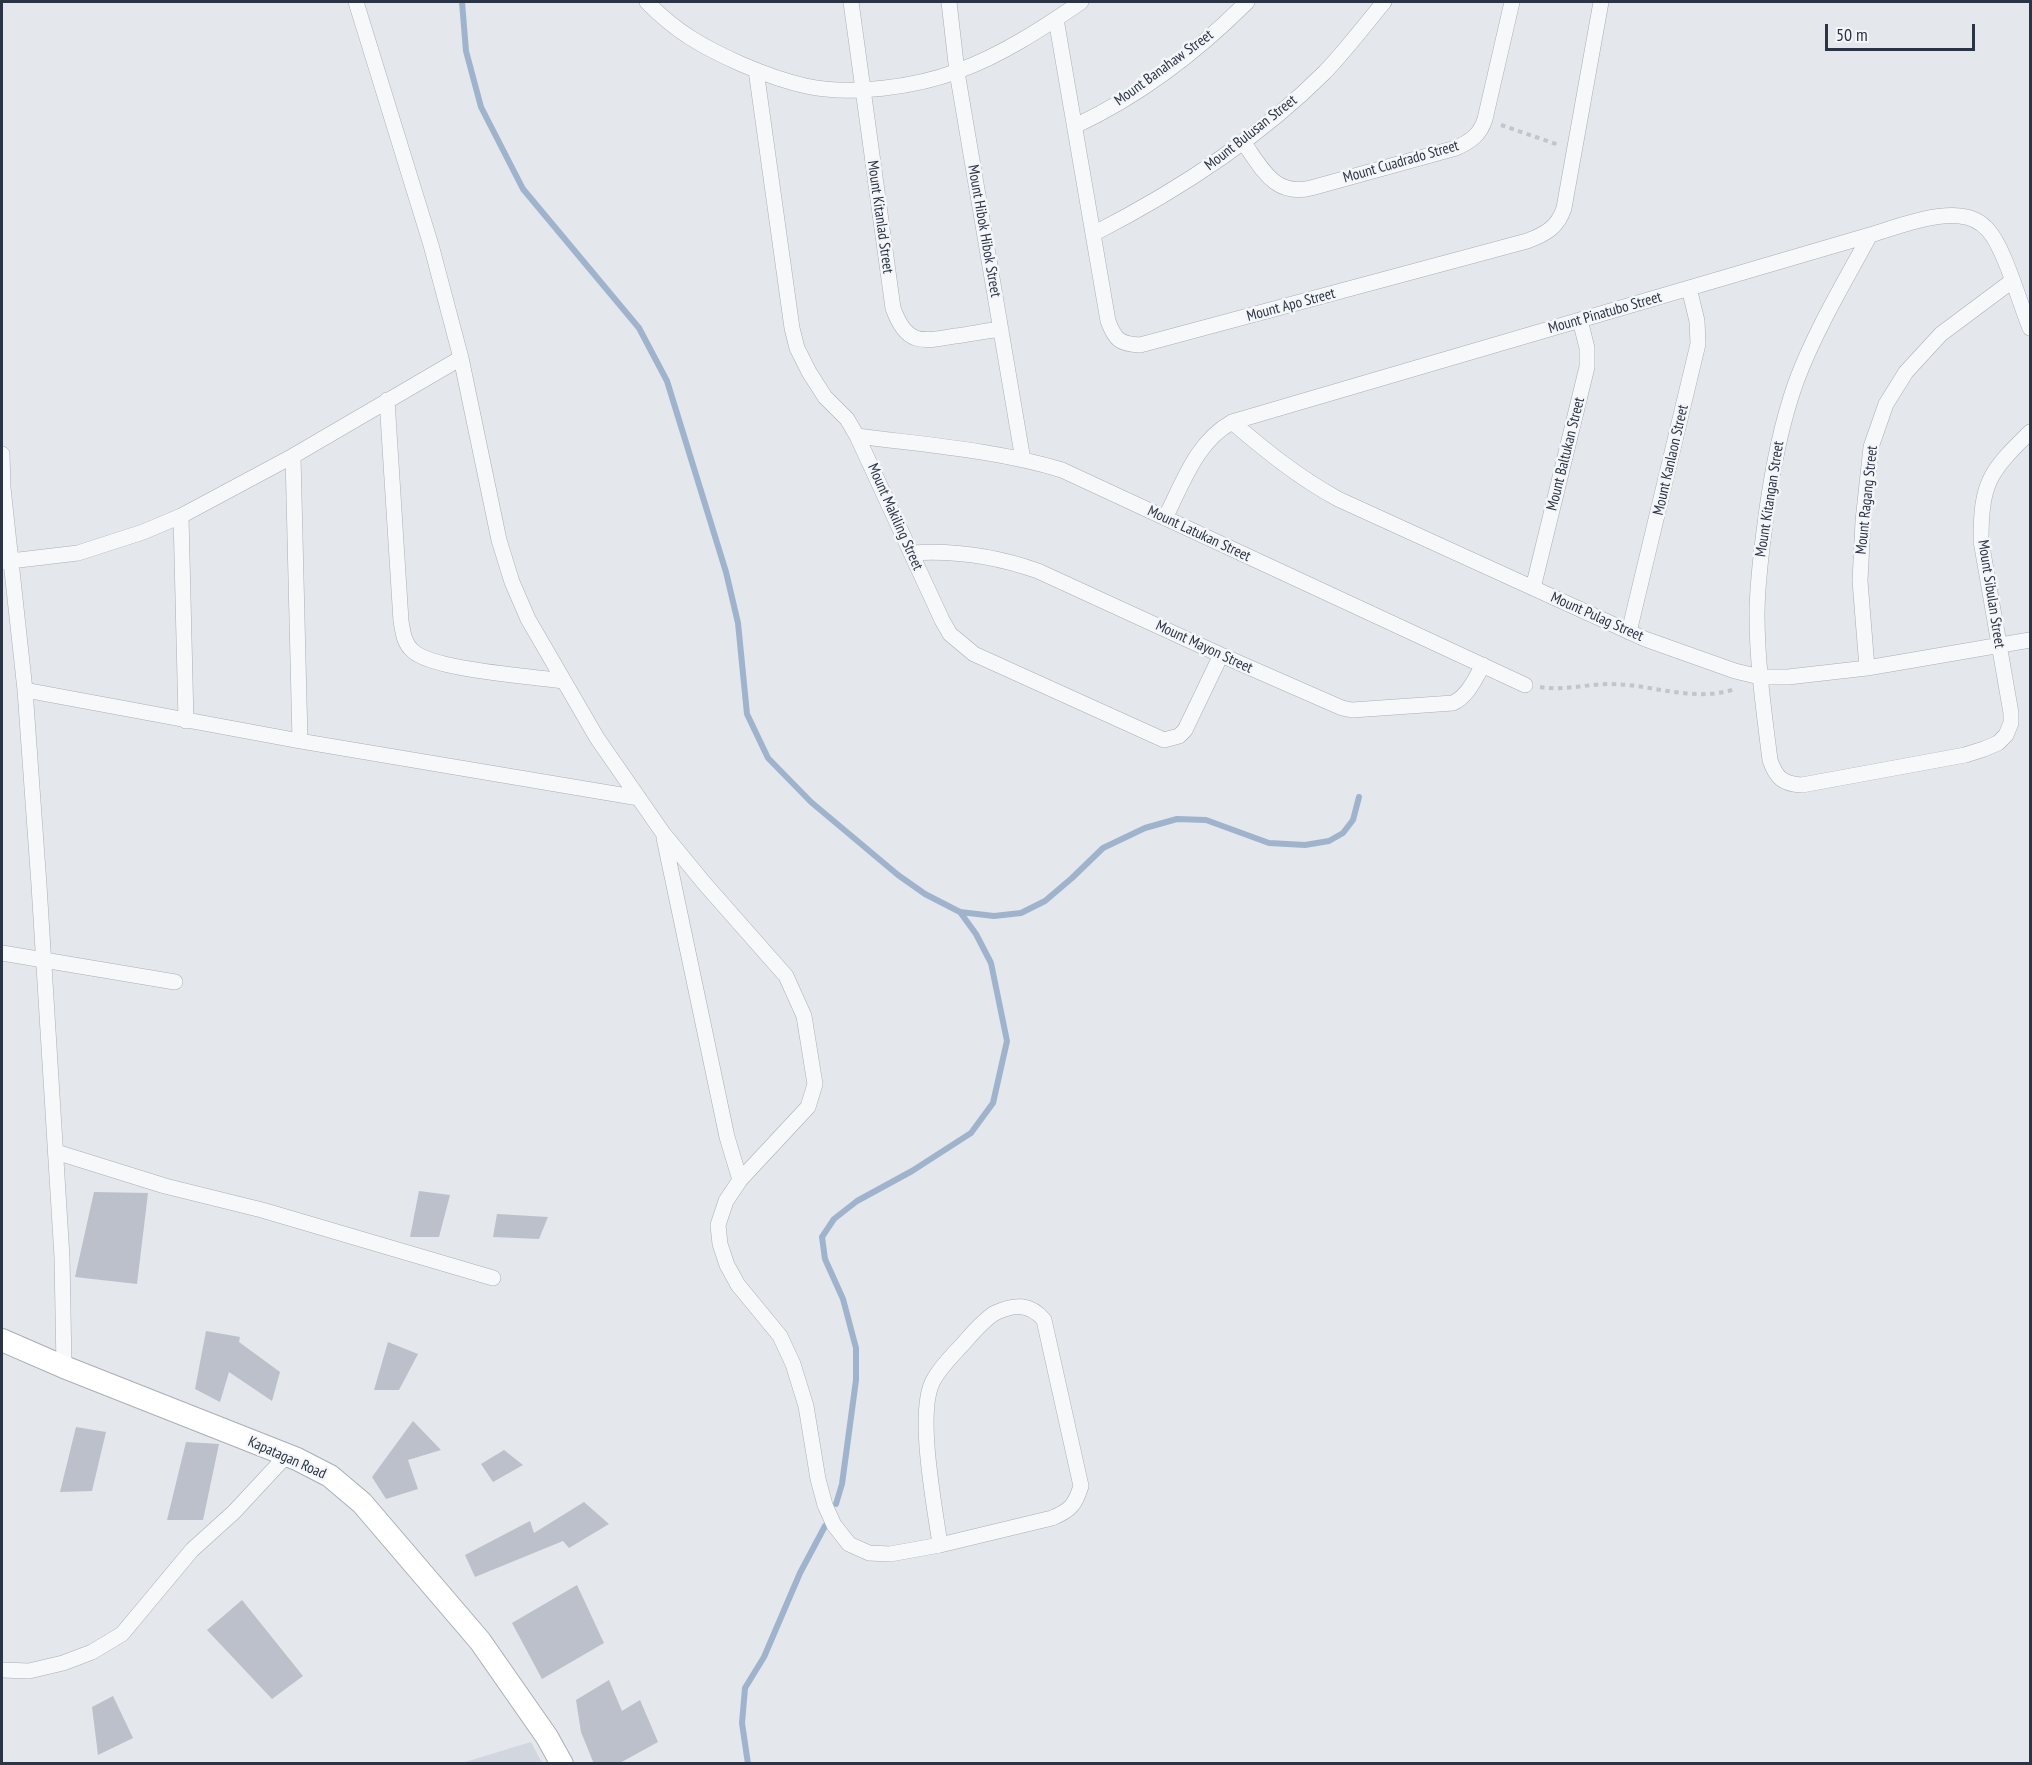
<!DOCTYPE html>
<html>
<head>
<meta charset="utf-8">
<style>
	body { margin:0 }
	#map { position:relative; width:2032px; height:1765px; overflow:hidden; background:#e4e7ec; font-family:"PT Sans Narrow",sans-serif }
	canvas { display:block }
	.frame { position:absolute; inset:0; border:3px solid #2b3445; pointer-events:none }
	.scale { position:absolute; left:1825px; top:24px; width:150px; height:27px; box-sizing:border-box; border:3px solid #2b3445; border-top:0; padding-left:8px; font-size:18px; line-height:21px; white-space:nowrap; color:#2b3445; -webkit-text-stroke:4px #f4f6f9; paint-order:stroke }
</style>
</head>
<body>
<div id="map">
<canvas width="2032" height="1765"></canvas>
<div class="frame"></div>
<div class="scale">50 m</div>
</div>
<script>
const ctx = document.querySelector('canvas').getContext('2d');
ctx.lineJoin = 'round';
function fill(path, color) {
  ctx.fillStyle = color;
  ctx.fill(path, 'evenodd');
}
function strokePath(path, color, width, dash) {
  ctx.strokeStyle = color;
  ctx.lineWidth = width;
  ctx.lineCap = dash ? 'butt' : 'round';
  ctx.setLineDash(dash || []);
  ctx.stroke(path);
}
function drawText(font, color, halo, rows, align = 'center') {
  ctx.font = font + ' "PT Sans Narrow",sans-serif';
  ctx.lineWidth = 5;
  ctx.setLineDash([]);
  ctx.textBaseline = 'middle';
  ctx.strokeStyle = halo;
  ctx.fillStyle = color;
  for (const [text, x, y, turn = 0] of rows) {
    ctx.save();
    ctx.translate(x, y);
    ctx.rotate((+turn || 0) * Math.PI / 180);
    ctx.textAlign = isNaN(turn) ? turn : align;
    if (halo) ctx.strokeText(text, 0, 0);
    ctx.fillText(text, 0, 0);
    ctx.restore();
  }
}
const built = new Path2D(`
	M 531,1742 L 542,1763 L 462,1763 Z`);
const stream = new Path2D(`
	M 462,2 L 466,51 L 481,107 L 523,189 L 639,328 L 667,381 L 726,572 L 738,623 L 747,714 L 768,758 L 811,802 L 898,875 L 925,894 L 960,912 L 994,916 L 1021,913 L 1045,901 L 1072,878 L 1103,848 L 1145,828 L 1177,819 L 1206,820 L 1269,843 L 1305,845 L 1329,841 L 1343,833 L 1353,820 L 1359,797
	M 836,1504 L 842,1484 L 856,1380 L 856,1348 L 843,1299 L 825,1259 L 822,1237 L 834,1219 L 857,1201 L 912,1171 L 971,1133 L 993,1103 L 1007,1041 L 991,963 L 976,934 L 960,912
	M 748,1764 L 742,1723 L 745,1688 L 764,1657 L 800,1573 L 825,1526`);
const building = new Path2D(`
	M 419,1191 L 450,1195 L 439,1237 L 410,1237 Z
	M 94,1192 L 148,1193 L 137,1284 L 75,1277 Z
	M 497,1214 L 548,1217 L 539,1239 L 493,1237 Z
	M 206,1331 L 240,1337 L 239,1342 L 280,1372 L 272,1401 L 229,1372 L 220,1402 L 195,1389 Z
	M 388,1342 L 418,1354 L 399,1390 L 374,1390 Z
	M 413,1421 L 441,1450 L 408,1460 L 418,1489 L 386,1499 L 372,1477 Z
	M 76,1427 L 106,1432 L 92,1491 L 60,1492 Z
	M 186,1442 L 219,1444 L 203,1520 L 167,1520 Z
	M 504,1450 L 523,1465 L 493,1482 L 481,1464 Z
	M 584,1502 L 609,1524 L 569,1548 L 563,1541 L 475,1577 L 465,1555 L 530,1521 L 534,1533 Z
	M 577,1585 L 604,1643 L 542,1679 L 512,1623 Z
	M 242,1600 L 303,1676 L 272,1699 L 207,1630 Z
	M 609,1680 L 622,1711 L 640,1700 L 658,1742 L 618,1764 L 594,1764 L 581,1732 L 576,1700 Z
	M 113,1696 L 133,1738 L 98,1755 L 92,1707 Z`);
const path = new Path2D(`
	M 1501,125 L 1559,145
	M 1540,687 C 1563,691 1587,684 1610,684 C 1652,684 1693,703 1735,689`);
const minor = new Path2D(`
	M 356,2 L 431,245 L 461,358 L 499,540 L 512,582 L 528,619 L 597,738 L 663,833 L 704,883 L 786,976 L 804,1016 L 815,1084 L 808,1107 L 740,1180 L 726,1201 L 718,1225 L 720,1244 L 727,1265 L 738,1285 L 780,1336 L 793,1364 L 806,1406 L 818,1479 L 825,1505 L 834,1525 L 849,1544 L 869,1553 L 890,1554 L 940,1545 L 1052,1518 C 1071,1510 1075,1505 1081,1486 L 1044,1320 C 1030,1303 1014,1304 995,1313 C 983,1320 971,1335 962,1345 C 952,1356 940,1367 933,1381 C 916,1413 935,1507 940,1545
	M 647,2 C 676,32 703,47 741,64 C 762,73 783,81 806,86 C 850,96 916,87 958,71 C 1002,55 1043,28 1081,2
	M 851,2 L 893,308 C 906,345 921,342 955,336 C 970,334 985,331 1001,329
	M 949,2 L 957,72 L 1023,460
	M 1056,19 L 1108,321 C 1115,340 1120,344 1140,345 L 1527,241 C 1546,234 1558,227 1564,208 L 1601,2
	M 756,70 L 792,328 L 797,348 L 809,372 L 825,397 L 847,419 L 857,436 L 942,620 L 950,634 L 974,654 L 1164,740 L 1179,736 L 1185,730 L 1221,655
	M 1075,126 C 1139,96 1197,52 1247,2
	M 1243,142 C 1262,168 1274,197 1311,188 L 1456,148 C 1471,141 1480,135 1485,119 L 1512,2
	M 1093,234 C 1177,191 1258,139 1325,72 C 1346,50 1365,25 1384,2
	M 1870,235 C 1844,283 1815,331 1796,382 C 1780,427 1771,476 1765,524 C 1761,554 1757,584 1757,615 C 1757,663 1764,712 1770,760 C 1776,778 1783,784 1802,785 L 1965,755 L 1984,749 L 1998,743 L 2006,735 L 2011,723 L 2011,713 L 1981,541 C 1981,483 1989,472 2030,432
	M 387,400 L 401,621 C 403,632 404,644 413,651 C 433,670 532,676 563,681
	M 1232,422 C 1266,451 1298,477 1338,499 L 1645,639 L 1735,671 L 1760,677 L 1788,677 L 1867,668 L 2030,640
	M 857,436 C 926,445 996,450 1062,470 L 1525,685
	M 2,454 L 3,488 L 25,690 L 39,885 L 62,1257 L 64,1367
	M 293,456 L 300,741
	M 181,516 L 186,721
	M 1165,518 C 1183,483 1196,442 1232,422 L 1870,235 C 1896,227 1933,213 1960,216 C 1971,217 1981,222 1988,230 C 2004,247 2020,304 2030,328
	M 912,553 C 954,550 998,557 1038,571 L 1221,655 L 1342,708 L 1352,710 L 1453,703 C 1468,696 1475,679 1483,665
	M 2,562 L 78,553 L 143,532 L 181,516 L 293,456 L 461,358
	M 1533,588 L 1587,367 L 1587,348 L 1580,320
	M 1629,632 L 1698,344 L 1697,321 L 1689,288
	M 1867,668 L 1860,581 L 1863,521 L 1871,447 L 1886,404 L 1906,372 L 1941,334 L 2012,281
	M 25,690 L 300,741 L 639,798
	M 664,838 L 727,1137 L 740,1180
	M 2,953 L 175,982
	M 56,1152 L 165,1186 L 262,1210 L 493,1278
	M 2,1670 L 29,1671 L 63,1663 L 92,1652 L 122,1634 L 192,1550 L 234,1512 L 287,1455`);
const secondary = new Path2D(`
	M 2,1340 L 64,1367 L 297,1459 L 330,1476 L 362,1503 L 480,1641 L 547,1737 L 562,1764`);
const streetNames = [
	["Mount Banahaw Street",1164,68,-36],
	["Mount Bulusan Street",1251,133,-38],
	["Mount Cuadrado Street",1401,162,-16],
	["Mount Kitanlad Street",880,217,82],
	["Mount Hibok Hibok Street",984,231,80],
	["Mount Apo Street",1291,305,-15],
	["Mount Pinatubo Street",1605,313,-16],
	["Mount Baltukan Street",1566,454,-76],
	["Mount Kanlaon Street",1671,460,-77],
	["Mount Kitangan Street",1770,499,-81],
	["Mount Ragang Street",1867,500,-84],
	["Mount Makiling Street",895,517,66],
	["Mount Latukan Street",1199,534,25],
	["Mount Sibulan Street",1991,594,81],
	["Mount Pulag Street",1597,617,24],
	["Mount Mayon Street",1204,647,25],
	["Kapatagan Road",287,1458,24]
];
fill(built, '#d2d6de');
strokePath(stream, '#9fb4cc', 6);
fill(building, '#bbc0ca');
strokePath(minor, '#a9aeb7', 16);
strokePath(secondary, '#a9aeb7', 24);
strokePath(path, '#c2c5cb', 4, [4.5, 4.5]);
strokePath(minor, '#f7f8fa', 15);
strokePath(secondary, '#fff', 22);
drawText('15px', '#2b3445', '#f4f6f9', streetNames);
</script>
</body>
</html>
